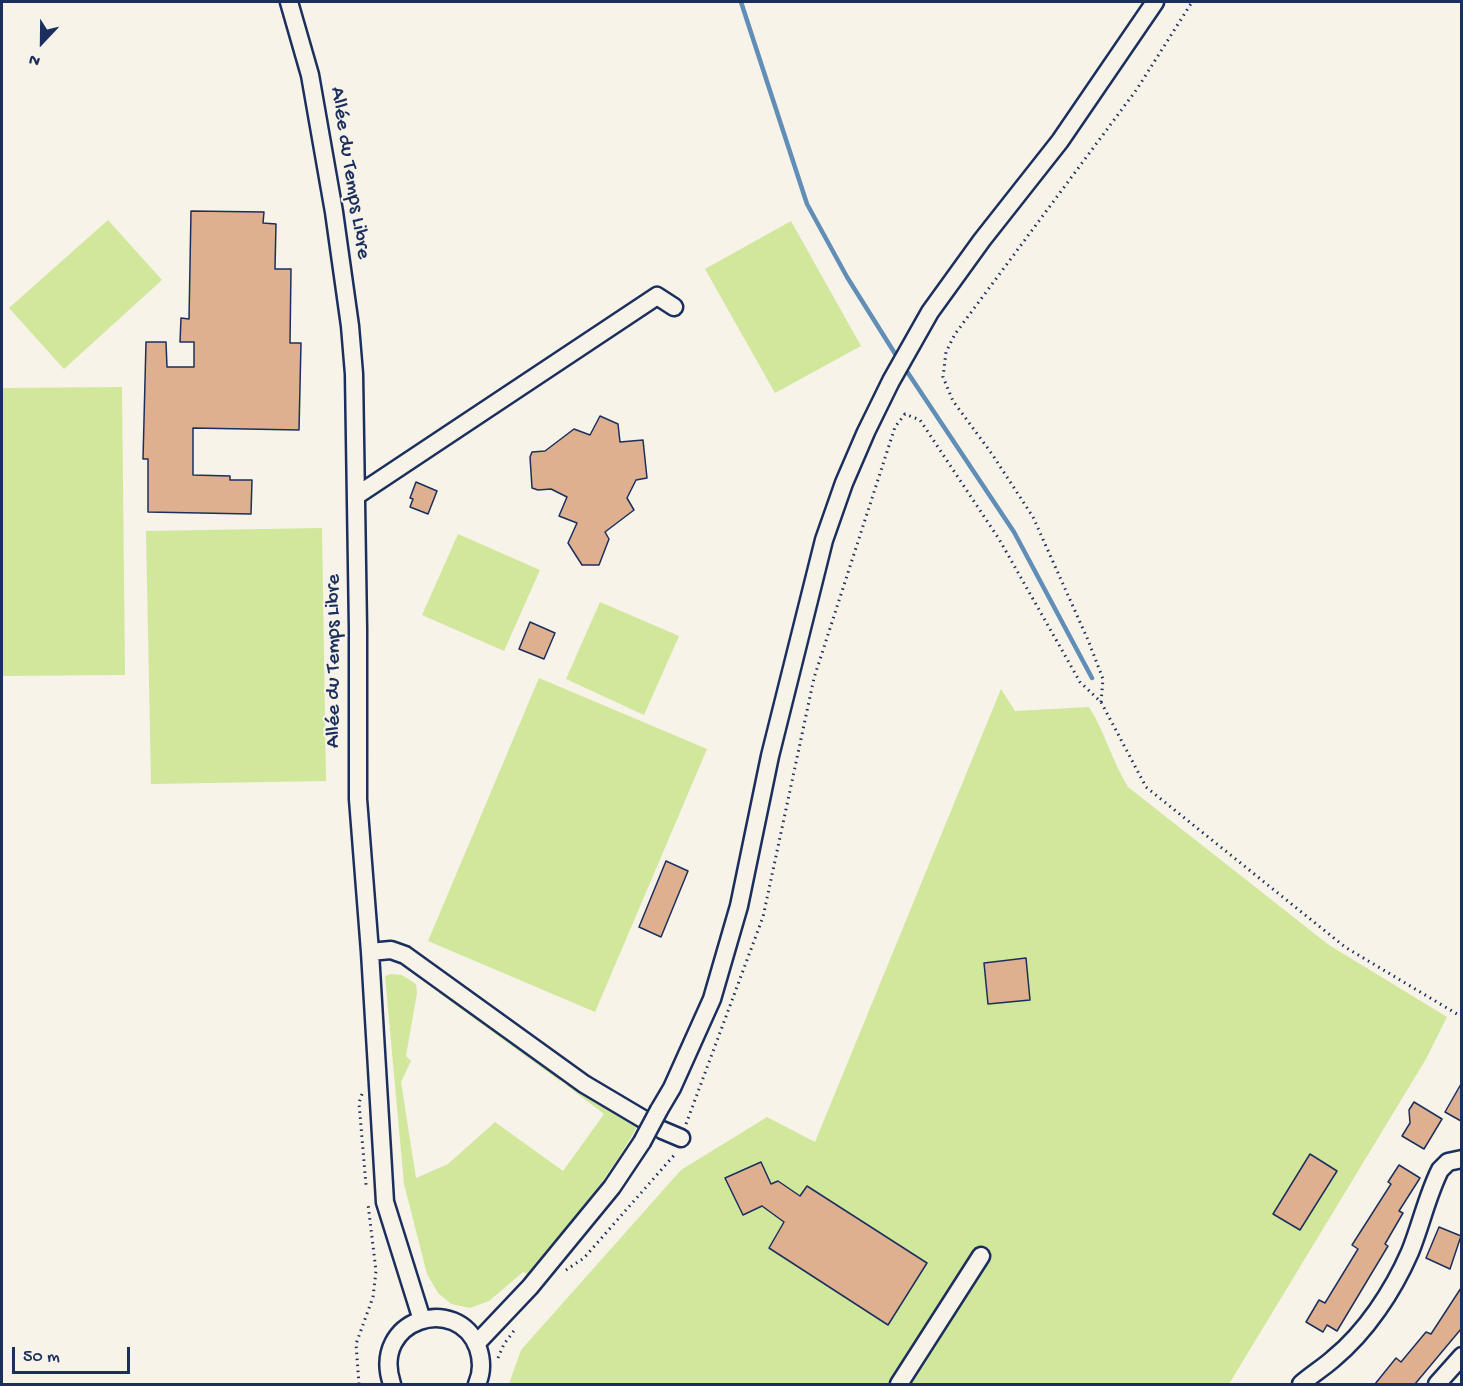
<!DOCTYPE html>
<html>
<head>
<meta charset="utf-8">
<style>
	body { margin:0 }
	#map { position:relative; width:1463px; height:1386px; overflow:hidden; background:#f7f3e8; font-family:"Gochi Hand",sans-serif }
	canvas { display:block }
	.frame { position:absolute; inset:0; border:3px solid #1b2f5e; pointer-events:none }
	.north { position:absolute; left:12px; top:12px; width:60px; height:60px; -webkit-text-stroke:4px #f7f3e8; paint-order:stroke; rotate:202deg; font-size:16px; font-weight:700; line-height:24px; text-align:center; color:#1b2f5e }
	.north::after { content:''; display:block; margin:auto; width:21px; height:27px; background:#1b2f5e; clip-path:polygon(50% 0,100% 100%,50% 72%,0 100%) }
	.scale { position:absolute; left:12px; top:1347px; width:118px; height:27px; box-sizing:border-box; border:3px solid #1b2f5e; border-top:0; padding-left:8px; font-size:18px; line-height:21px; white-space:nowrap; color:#1b2f5e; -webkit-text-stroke:4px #f7f3e8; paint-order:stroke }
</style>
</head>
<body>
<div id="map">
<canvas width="1463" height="1386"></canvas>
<div class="frame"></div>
<div class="north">N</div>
<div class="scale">50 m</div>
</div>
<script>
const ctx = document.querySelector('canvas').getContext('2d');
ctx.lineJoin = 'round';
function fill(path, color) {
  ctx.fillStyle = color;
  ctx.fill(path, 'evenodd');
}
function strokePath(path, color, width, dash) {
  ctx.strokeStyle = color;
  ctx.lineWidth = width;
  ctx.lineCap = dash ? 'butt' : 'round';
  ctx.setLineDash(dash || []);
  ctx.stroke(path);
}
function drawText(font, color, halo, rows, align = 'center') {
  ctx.font = font + ' "Gochi Hand",sans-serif';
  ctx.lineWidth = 4.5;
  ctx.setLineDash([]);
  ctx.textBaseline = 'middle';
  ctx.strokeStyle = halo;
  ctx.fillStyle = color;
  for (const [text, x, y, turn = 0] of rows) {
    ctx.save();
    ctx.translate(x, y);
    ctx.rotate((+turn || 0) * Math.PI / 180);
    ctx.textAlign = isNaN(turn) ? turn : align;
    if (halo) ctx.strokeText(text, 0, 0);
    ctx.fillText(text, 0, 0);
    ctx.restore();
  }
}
const green = new Path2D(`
	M 108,220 L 162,280 L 64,369 L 9,308 Z
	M 791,221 L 861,346 L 775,393 L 705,269 Z
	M 122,387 L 125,675 L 2,676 L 2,388 Z
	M 322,528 L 326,781 L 151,784 L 146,531 Z
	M 458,534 L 540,570 L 504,651 L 422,615 Z
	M 600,602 L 679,636 L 644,715 L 566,679 Z
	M 539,678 L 707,749 L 595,1012 L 428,941 Z
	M 1001,689 L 1015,711 L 1089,707 C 1105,732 1112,761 1128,787 L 1329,945 L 1447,1017 L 1426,1059 L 1229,1384 L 509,1384 L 521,1350 L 681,1170 L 767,1117 L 815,1142 Z
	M 391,974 L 402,975 L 416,984 L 417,993 L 406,1056 L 411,1061 L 401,1082 L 416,1178 L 448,1164 L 495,1122 L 563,1171 L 604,1114 L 566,1085 L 571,1082 L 639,1123 C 609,1179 568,1226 527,1274 L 523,1272 L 489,1301 L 470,1308 L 451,1304 L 438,1293 L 427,1274 L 404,1184 L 385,976 Z
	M 439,982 L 567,1071 L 560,1081 L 439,993 Z`);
const stream = new Path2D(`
	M 741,2 L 807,204 L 847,277 L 899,360
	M 904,367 L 1014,532 L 1092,678`);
const building = new Path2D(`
	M 191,211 L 264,212 L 263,223 L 276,224 L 275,269 L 291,269 L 290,343 L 301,343 L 299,430 L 193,428 L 193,475 L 230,476 L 230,480 L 252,480 L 251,514 L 148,512 L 148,459 L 143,459 L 146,342 L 166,342 L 167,367 L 194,367 L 194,342 L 180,342 L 181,318 L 189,319 Z
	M 600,416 L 618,424 L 620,442 L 643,440 L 647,478 L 636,480 L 627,498 L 634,510 L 605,532 L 609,539 L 599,565 L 582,565 L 568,543 L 577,523 L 559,516 L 567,497 L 551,489 L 538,490 L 532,488 L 530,457 L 532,452 L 545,451 L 574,429 L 590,435 Z
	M 416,482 L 437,491 L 428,514 L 410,507 L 413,499 L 410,498 Z
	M 530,622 L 555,633 L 544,659 L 519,649 Z
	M 666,861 L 688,871 L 661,937 L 639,927 Z
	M 1026,958 L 1030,1000 L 988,1004 L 984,963 Z
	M 1461,1084 L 1461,1121 L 1445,1112 Z
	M 1414,1102 L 1442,1119 L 1424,1149 L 1402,1136 L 1410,1123 L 1409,1110 Z
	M 1310,1154 L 1337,1171 L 1300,1230 L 1273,1214 Z
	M 761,1162 L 771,1184 L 778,1181 L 800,1196 L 807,1186 L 927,1263 L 888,1325 L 769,1248 L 784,1222 L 762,1206 L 743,1215 L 725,1178 Z
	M 1399,1165 L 1420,1178 L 1399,1211 L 1403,1213 L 1385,1244 L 1388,1246 L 1337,1331 L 1327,1325 L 1323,1332 L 1306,1322 L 1319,1300 L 1325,1303 L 1358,1249 L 1352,1245 L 1391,1184 L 1388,1182 Z
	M 1439,1227 L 1461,1236 L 1450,1269 L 1426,1258 Z
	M 1461,1288 L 1461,1329 L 1415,1384 L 1375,1384 L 1396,1358 L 1401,1362 L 1426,1332 L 1431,1334 Z`);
const path = new Path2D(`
	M 1101,702 L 1103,679 L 1088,640 L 1033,517 L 992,454 L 953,401 L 943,377 L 946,352 L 955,334 L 1137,89 L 1192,2
	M 362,1094 L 359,1103 L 366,1185
	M 686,1124 L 763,917 L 814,678 L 895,427 L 905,414 L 920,420 L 999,539 L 1080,682 L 1101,702 L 1146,787 L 1345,947 L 1462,1017
	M 566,1270 L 584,1258 L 676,1153
	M 498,1358 L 504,1344 L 516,1328
	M 359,1384 L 356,1344 L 373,1297 L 376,1271 L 368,1204`);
const minor = new Path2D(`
	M 289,2 L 310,75 L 334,212 L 350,326 L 354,374 L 358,629 L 358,799 L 370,952 L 385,1202 L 422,1320
	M 356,496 L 657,296 L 674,307
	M 370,952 L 391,950 L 405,955 L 584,1084 L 643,1119
	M 659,1110 L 672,1088 L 712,999 L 739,906 L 770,756 L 824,540 L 844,483 L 866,432 L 891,381 L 930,312 L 982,240 L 1060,141 L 1155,2
	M 662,1130 L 681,1138
	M 476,1344 L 530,1287 L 612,1187 L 642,1142
	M 392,1384 C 370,1319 458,1293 478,1348 C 482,1360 482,1373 477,1384
	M 899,1384 L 981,1256
	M 1301,1384 C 1311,1375 1323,1368 1333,1359 C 1366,1332 1393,1291 1410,1252 C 1421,1225 1427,1196 1440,1170 L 1448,1162 L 1462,1159
	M 1437,1384 L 1462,1356`);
const minorBridge = new Path2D(`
	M 642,1142 L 659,1110`);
const streetNames = [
	["Allée du Temps Libre",349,173,81],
	["Allée du Temps Libre",335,661,-90]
];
fill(green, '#d1e79c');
strokePath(stream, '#618eb6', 4.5);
fill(building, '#deb08f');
strokePath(building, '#1b2f5e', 1.5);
strokePath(minor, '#1b2f5e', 21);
strokePath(path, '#1b2f5e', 3, [1.5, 4.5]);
strokePath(minor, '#f7f3e8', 16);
strokePath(minorBridge, '#1b2f5e', 21, []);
strokePath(minorBridge, '#f7f3e8', 16);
drawText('21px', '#1b2f5e', '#f7f3e8', streetNames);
</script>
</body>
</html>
